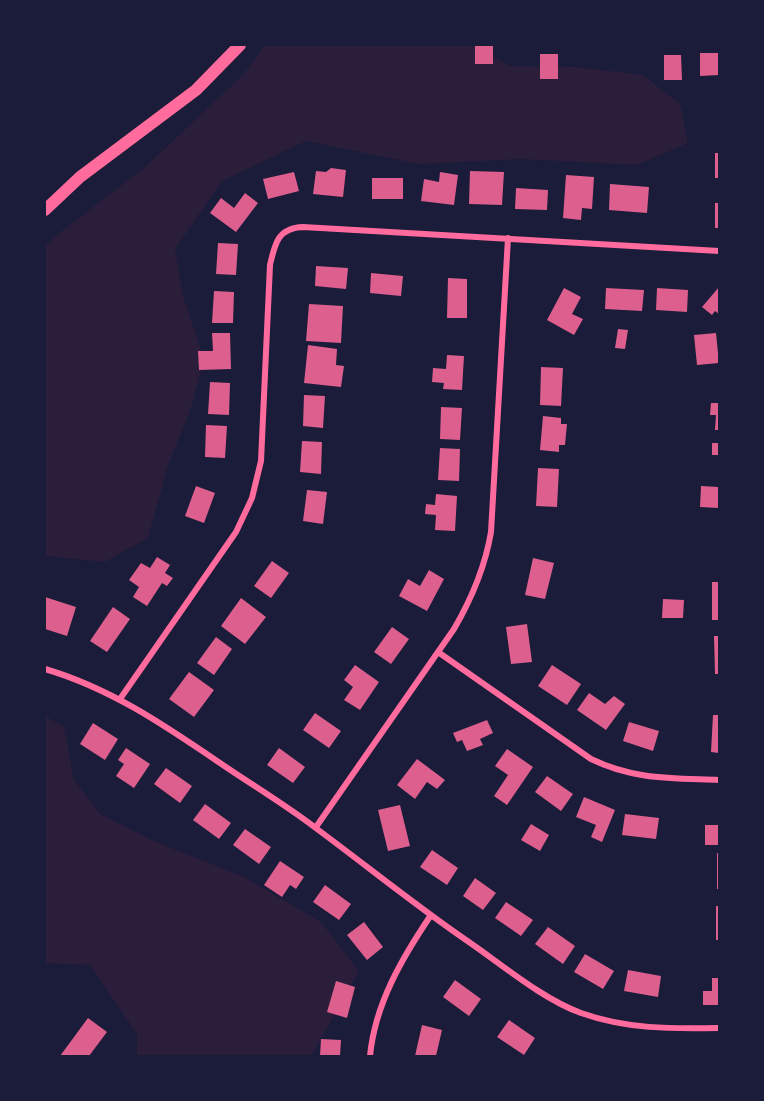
<!DOCTYPE html>
<html>
<head>
<meta charset="utf-8">
<style>
	body { margin:0 }
	#map { position:relative; width:764px; height:1101px; overflow:hidden; background:#1b1b3a; font-family:Signika,sans-serif }
	canvas { display:block }
	.frame { position:absolute; inset:0; border:46px solid #1b1b3a; pointer-events:none }
</style>
</head>
<body>
<div id="map">
<canvas width="764" height="1101"></canvas>
<div class="frame"></div>
</div>
<script>
const ctx = document.querySelector('canvas').getContext('2d');
ctx.lineJoin = 'round';
function fill(path, color) {
  ctx.fillStyle = color;
  ctx.fill(path, 'evenodd');
}
function strokePath(path, color, width, dash) {
  ctx.strokeStyle = color;
  ctx.lineWidth = width;
  ctx.lineCap = dash ? 'butt' : 'round';
  ctx.setLineDash(dash || []);
  ctx.stroke(path);
}
const green = new Path2D(`
	M 265,45 L 473,45 L 510,66 L 576,67 L 643,75 L 680,104 L 688,143 L 637,165 L 522,159 L 419,164 L 306,141 L 222,181 L 175,249 L 183,296 L 204,359 L 190,411 L 168,465 L 148,538 L 105,562 L 45,556 L 45,246 L 62,231 L 144,168 L 243,75 Z
	M 45,716 L 64,727 L 74,780 L 100,814 L 156,842 L 244,877 L 321,922 L 359,971 L 311,1056 L 137,1056 L 137,1034 L 90,965 L 45,963 Z`);
const building = new Path2D(`
	M 475,45 L 493,45 L 493,64 L 475,64 Z
	M 700,53 L 719,53 L 719,75 L 700,76 Z
	M 540,54 L 558,54 L 558,79 L 540,79 Z
	M 664,55 L 681,55 L 682,80 L 664,80 Z
	M 715,153 L 719,153 L 719,178 L 715,178 Z
	M 331,168 L 346,170 L 343,197 L 313,194 L 316,171 L 326,172 Z
	M 470,171 L 504,172 L 502,205 L 469,204 Z
	M 294,172 L 299,191 L 268,199 L 263,179 Z
	M 440,172 L 458,175 L 454,205 L 421,201 L 424,179 L 439,182 Z
	M 566,175 L 594,177 L 592,209 L 582,208 L 581,220 L 563,218 Z
	M 372,178 L 403,178 L 403,199 L 372,199 Z
	M 610,184 L 649,187 L 647,213 L 609,210 Z
	M 516,188 L 548,190 L 547,210 L 515,209 Z
	M 245,193 L 258,203 L 236,232 L 210,213 L 221,198 L 234,208 Z
	M 715,203 L 719,203 L 719,228 L 715,228 Z
	M 218,243 L 238,244 L 236,275 L 216,274 Z
	M 316,266 L 348,268 L 346,289 L 315,286 Z
	M 371,273 L 403,276 L 401,296 L 370,293 Z
	M 448,278 L 467,279 L 467,318 L 447,318 Z
	M 719,287 L 719,314 L 715,311 L 712,315 L 702,307 Z
	M 564,288 L 581,297 L 572,314 L 583,319 L 574,335 L 547,320 Z
	M 606,288 L 644,290 L 642,311 L 605,309 Z
	M 657,288 L 688,290 L 687,312 L 656,310 Z
	M 214,291 L 234,292 L 233,323 L 212,323 Z
	M 309,304 L 343,306 L 341,343 L 306,341 Z
	M 618,329 L 628,330 L 625,349 L 615,348 Z
	M 212,333 L 230,333 L 231,369 L 199,370 L 198,351 L 213,351 Z
	M 716,333 L 719,363 L 697,365 L 694,335 Z
	M 308,345 L 337,349 L 336,365 L 344,366 L 341,387 L 304,383 Z
	M 447,355 L 464,356 L 462,390 L 443,389 L 444,383 L 432,382 L 433,368 L 446,369 Z
	M 541,367 L 563,368 L 561,406 L 540,405 Z
	M 210,382 L 230,383 L 229,415 L 208,414 Z
	M 304,395 L 325,396 L 323,428 L 303,426 Z
	M 711,403 L 719,403 L 719,430 L 715,430 L 716,415 L 710,415 Z
	M 441,407 L 462,408 L 460,440 L 440,439 Z
	M 543,416 L 561,418 L 561,424 L 567,424 L 565,445 L 559,445 L 559,452 L 540,450 Z
	M 206,425 L 227,426 L 225,458 L 205,457 Z
	M 302,441 L 322,442 L 321,474 L 300,472 Z
	M 712,443 L 719,443 L 719,455 L 712,455 Z
	M 440,448 L 460,449 L 459,481 L 438,480 Z
	M 538,468 L 559,469 L 557,507 L 536,506 Z
	M 196,486 L 215,493 L 204,523 L 185,516 Z
	M 701,486 L 719,487 L 719,508 L 700,507 Z
	M 307,490 L 327,492 L 323,524 L 303,521 Z
	M 436,494 L 457,496 L 455,531 L 435,530 L 436,515 L 425,514 L 426,504 L 435,505 Z
	M 157,557 L 170,565 L 165,573 L 173,578 L 167,586 L 162,583 L 147,606 L 133,597 L 139,587 L 129,580 L 141,563 L 150,568 Z
	M 533,558 L 554,563 L 545,599 L 525,595 Z
	M 272,561 L 289,573 L 271,598 L 254,586 Z
	M 429,570 L 444,579 L 427,611 L 399,596 L 408,579 L 420,586 Z
	M 712,582 L 719,582 L 719,620 L 712,620 Z
	M 45,597 L 76,607 L 67,636 L 45,629 Z
	M 241,598 L 266,617 L 245,644 L 221,626 Z
	M 663,599 L 684,600 L 683,618 L 662,618 Z
	M 113,607 L 130,619 L 107,652 L 90,641 Z
	M 527,624 L 532,662 L 511,664 L 506,627 Z
	M 392,627 L 409,639 L 391,664 L 374,652 Z
	M 714,636 L 719,636 L 719,674 L 715,674 Z
	M 216,637 L 232,649 L 214,675 L 197,663 Z
	M 355,665 L 379,682 L 360,710 L 344,700 L 353,687 L 344,680 Z
	M 552,665 L 581,684 L 567,705 L 538,686 Z
	M 189,672 L 214,690 L 194,717 L 169,699 Z
	M 589,693 L 605,704 L 614,696 L 625,704 L 606,730 L 577,710 Z
	M 315,713 L 341,731 L 329,748 L 303,730 Z
	M 713,715 L 719,715 L 719,753 L 711,752 Z
	M 487,720 L 493,733 L 480,739 L 483,745 L 467,751 L 462,740 L 457,742 L 453,733 Z
	M 629,722 L 659,731 L 653,751 L 623,741 Z
	M 93,723 L 118,739 L 105,760 L 80,744 Z
	M 126,748 L 150,764 L 134,788 L 116,776 L 124,764 L 118,760 Z
	M 279,748 L 305,767 L 293,783 L 267,765 Z
	M 507,749 L 533,767 L 507,805 L 494,796 L 508,775 L 495,766 Z
	M 417,759 L 445,780 L 437,789 L 427,782 L 415,799 L 397,785 Z
	M 166,768 L 192,786 L 180,803 L 154,784 Z
	M 547,776 L 573,794 L 561,811 L 535,792 Z
	M 584,797 L 615,810 L 602,842 L 591,837 L 596,825 L 576,817 Z
	M 205,804 L 231,823 L 219,839 L 193,820 Z
	M 400,805 L 410,846 L 388,851 L 378,810 Z
	M 625,814 L 659,818 L 656,839 L 622,835 Z
	M 531,824 L 549,835 L 540,851 L 521,840 Z
	M 705,825 L 719,825 L 719,845 L 705,845 Z
	M 245,829 L 271,847 L 259,864 L 233,845 Z
	M 432,850 L 458,868 L 447,885 L 420,867 Z
	M 717,853 L 719,853 L 719,889 L 717,889 Z
	M 280,861 L 304,877 L 296,889 L 290,885 L 282,897 L 264,885 Z
	M 475,878 L 496,893 L 483,910 L 463,896 Z
	M 325,885 L 351,904 L 339,920 L 313,902 Z
	M 506,902 L 533,920 L 521,936 L 495,918 Z
	M 716,906 L 719,906 L 719,940 L 716,940 Z
	M 364,922 L 383,947 L 367,960 L 347,935 Z
	M 548,927 L 575,946 L 563,964 L 535,944 Z
	M 585,954 L 614,971 L 603,989 L 574,972 Z
	M 628,970 L 661,976 L 658,997 L 624,991 Z
	M 712,978 L 719,978 L 719,1005 L 703,1005 L 703,991 L 712,991 Z
	M 455,980 L 481,999 L 469,1016 L 443,997 Z
	M 336,981 L 355,987 L 347,1018 L 327,1012 Z
	M 88,1018 L 107,1032 L 89,1056 L 60,1056 Z
	M 509,1020 L 535,1038 L 524,1055 L 497,1037 Z
	M 422,1025 L 442,1030 L 436,1056 L 415,1056 Z
	M 321,1039 L 341,1040 L 340,1056 L 320,1056 Z`);
const minor = new Path2D(`
	M 438,652 L 591,759 C 634,780 672,778 719,780
	M 45,669 C 110,688 164,725 220,763 C 252,785 286,805 317,829 C 367,866 415,905 466,940 C 500,963 542,999 581,1013 C 626,1029 671,1029 719,1028
	M 120,699 L 236,532 L 252,498 L 261,461 L 270,265 C 275,243 278,228 303,227 L 719,251
	M 316,827 L 454,629 C 472,598 485,568 491,532 L 508,238
	M 370,1056 C 375,1004 402,958 431,915`);
const motorway = new Path2D(`
	M 45,210 L 80,177 L 196,90 L 240,45`);
fill(green, '#2a1e3b');
fill(building, '#dd5f8e');
strokePath(minor, '#ff6b9d', 6);
strokePath(motorway, '#ff6b9d', 12);
</script>
</body>
</html>
